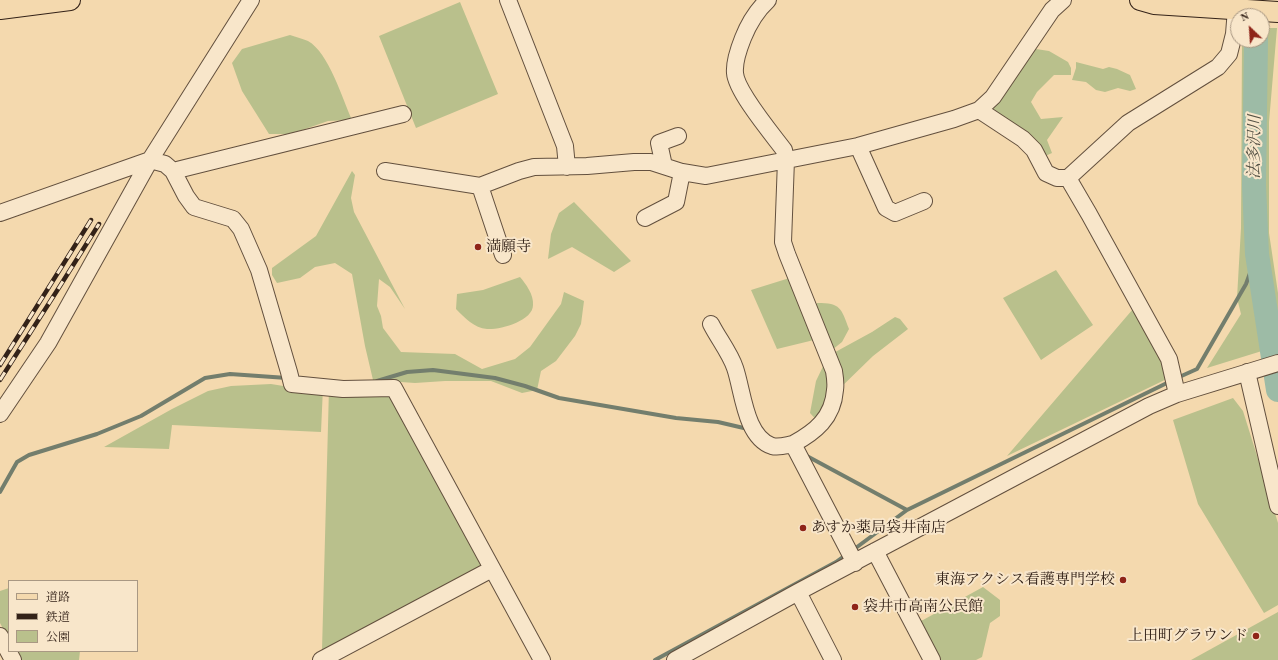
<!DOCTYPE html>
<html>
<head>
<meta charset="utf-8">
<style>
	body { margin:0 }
	#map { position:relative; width:1278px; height:660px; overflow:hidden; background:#f4d9ae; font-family:"Old Standard TT","Noto Serif JP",serif }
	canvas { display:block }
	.legend { position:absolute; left:8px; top:580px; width:130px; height:72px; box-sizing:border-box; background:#f8e6ca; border:1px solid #a99883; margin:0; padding:5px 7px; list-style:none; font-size:12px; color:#332218 }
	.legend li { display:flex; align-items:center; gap:8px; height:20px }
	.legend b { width:20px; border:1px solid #a99883 }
	.north { position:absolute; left:1230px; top:8px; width:40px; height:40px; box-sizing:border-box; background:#f8e6ca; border:1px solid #a99883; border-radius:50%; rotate:335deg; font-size:11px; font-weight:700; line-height:16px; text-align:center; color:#332218 }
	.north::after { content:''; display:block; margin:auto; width:14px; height:18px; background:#8f2418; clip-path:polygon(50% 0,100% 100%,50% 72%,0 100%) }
</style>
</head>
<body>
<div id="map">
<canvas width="1278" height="660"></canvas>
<ul class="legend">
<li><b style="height:5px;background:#f4d9ae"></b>道路</li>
<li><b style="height:5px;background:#332218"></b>鉄道</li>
<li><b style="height:11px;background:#b9c08c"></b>公園</li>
</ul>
<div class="north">N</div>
</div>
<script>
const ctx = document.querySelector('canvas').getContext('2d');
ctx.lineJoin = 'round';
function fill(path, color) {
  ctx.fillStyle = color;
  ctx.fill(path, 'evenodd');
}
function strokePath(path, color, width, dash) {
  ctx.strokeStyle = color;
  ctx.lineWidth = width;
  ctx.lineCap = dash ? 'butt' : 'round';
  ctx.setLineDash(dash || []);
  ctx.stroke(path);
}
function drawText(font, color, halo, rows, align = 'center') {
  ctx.font = font + ' "Old Standard TT","Noto Serif JP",serif';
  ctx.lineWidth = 4;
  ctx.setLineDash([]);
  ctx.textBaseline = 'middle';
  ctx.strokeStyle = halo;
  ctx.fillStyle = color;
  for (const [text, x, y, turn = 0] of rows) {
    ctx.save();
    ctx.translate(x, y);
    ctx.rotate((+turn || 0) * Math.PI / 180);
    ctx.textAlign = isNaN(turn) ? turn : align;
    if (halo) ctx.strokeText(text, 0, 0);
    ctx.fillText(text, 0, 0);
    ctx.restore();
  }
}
const green = new Path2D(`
	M 460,2 L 498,94 L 416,128 L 379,36 Z
	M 1262,28 L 1277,28 L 1269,122 L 1269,233 L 1278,293 L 1278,346 L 1207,368 L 1241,314 L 1237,298 L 1241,228 L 1242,40 L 1262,40 Z
	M 290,35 C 296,37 303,39 308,41 C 329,53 342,98 352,120 L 328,121 L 291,134 L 269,134 L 242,91 L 232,63 L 242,49 Z
	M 1036,49 L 1049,51 L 1068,62 L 1071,68 L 1071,75 L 1054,75 L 1037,92 L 1031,102 L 1041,119 L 1063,117 L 1047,140 L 1052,153 L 1043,157 L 990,109 L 1003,92 L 1019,74 L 1021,63 Z
	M 1076,62 L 1103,69 L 1109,67 L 1117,69 L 1130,75 L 1136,89 L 1130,91 L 1118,88 L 1105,92 L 1096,90 L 1086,82 L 1072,80 L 1076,68 Z
	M 352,171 L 355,175 L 351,198 L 354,212 L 405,309 L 390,287 L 379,279 L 377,306 L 381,316 L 383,328 L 401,352 L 455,354 L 482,369 L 515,359 L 530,347 L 561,304 L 564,292 L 584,301 L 581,324 L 575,336 L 556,361 L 541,371 L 537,390 L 522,393 L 491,381 L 445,381 L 415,383 L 373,380 L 365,346 L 352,274 L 335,263 L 315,267 L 300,278 L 277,283 L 272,275 L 272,268 L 316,236 Z
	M 574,202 L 631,261 L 614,272 L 572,247 L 548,259 L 551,234 L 559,213 Z
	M 1056,270 L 1093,325 L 1041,360 L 1003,298 Z
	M 796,276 L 810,313 L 817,303 C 841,303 841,308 849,329 L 842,342 L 822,358 L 814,340 L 777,349 L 751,290 Z
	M 520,277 C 526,284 534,295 533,305 C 533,321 500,330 487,329 C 474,328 465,318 456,309 L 457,294 L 483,290 Z
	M 1139,302 L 1173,376 L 1007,456 Z
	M 895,317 L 900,319 L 908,329 L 873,356 L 835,393 L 821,425 L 810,413 L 816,381 L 828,356 L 872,332 Z
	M 271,384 L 296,388 L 323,387 L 321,432 L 172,425 L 169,449 L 104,447 L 172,409 L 208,391 L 231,386 Z
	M 329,388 L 394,388 L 486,572 L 322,650 Z
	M 1233,398 L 1243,411 L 1278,523 L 1278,605 L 1264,613 L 1198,504 L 1173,420 Z
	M 983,587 L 1000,600 L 1000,616 L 990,623 L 982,657 L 976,660 L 932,660 L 913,623 L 923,620 Z
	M 9,588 L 9,640 L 0,623 L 0,591 Z
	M 1278,612 L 1278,660 L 1191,660 Z
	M 14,651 L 80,651 L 79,660 L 19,660 Z`);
const stream = new Path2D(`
	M 1177,378 L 1197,369 L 1246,284 L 1257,254
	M 377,381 L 407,372 L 433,370 L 495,378 L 525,386 L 559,398 L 676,418 L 718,422 L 748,429
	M 805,455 L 907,510
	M 0,492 L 17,462 L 29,455 L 97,434 L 141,416 L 205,378 L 230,374 L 287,378
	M 853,550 L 907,510 L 1171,381
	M 655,660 L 836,562 L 847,554`);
const river = new Path2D(`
	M 1256,40 L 1254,185 L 1257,254 L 1278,390`);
const minor = new Path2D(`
	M 508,0 L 565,146 L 567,167
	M 768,0 C 756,11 749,23 743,38 C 739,48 734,62 735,73 C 736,91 772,134 784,150 L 786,160 L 783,242 L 787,254 L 834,371 C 835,377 836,384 835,390 C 833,418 815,432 793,444
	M 979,110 L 1023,139 L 1034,150 L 1046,173 L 1057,178 L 1068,178 L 1128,123 L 1218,67 L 1229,54 L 1234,34 L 1236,9
	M 858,146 L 886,208 L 895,213 L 924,201
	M 664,166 L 659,143 L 678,136
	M 173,171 L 403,114
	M 385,171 L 480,186 L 519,171 L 534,167 L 587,166 L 634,162 L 651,162 L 682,172 L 706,176 L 858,146 L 954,119 L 979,110 L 993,97 L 1052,10 L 1063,0
	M 1068,178 L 1089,214 L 1169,359 L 1177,394
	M 480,186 L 503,255
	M 0,213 L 150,160 L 251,0
	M 645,218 L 676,202 L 682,172
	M 711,324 C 718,338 730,353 735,368 C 743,391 745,437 772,446 C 779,448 787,445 793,444 L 855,563
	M 1247,372 L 1278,506
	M 0,414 L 48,343 L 150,160 L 165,164 L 173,171 L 186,196 L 194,207 L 233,219 L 241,229 L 259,270 L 289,372 L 292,384 L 343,389 L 394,388 L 542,660
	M 875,551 L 932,660
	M 798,592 L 833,660
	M 0,636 L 13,660
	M 321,660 L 492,569
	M 675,660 L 798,592 L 1149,406 L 1177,394 L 1278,363`);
const major = new Path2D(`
	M 1140,0 L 1154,4 L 1278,12
	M 0,9 L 70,0`);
const rail = new Path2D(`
	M 0,365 L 91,220
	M 0,380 L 60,286 L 99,224`);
const markers = [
	[478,247,4,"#8f2418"],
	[803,528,4,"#8f2418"],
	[1123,580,4,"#8f2418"],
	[855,607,4,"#8f2418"],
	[1256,636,4,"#8f2418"]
];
const poiNames = [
	["満願寺",486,247],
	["あすか薬局袋井南店",811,528],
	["東海アクシス看護専門学校",1115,580,"right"],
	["袋井市高南公民館",863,607],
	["上田町グラウンド",1248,636,"right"]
];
const waterNames = [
	["法多沢川",1255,147,-89]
];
fill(green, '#b9c08c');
strokePath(stream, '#737e6d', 4);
strokePath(river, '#9dbba6', 24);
strokePath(minor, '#63503e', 18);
strokePath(major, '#332218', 22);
strokePath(minor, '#f8e6ca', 16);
strokePath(major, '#f4d9ae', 20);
strokePath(rail, '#332218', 4.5);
strokePath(rail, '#f8e6ca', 3, [9]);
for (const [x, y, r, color] of markers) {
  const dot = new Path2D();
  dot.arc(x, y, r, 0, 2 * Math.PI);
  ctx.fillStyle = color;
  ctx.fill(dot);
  strokePath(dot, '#f8e6ca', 1.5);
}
drawText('15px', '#332218', '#f8e6ca', poiNames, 'left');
drawText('italic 16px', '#535043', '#f8e6ca', waterNames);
</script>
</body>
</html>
